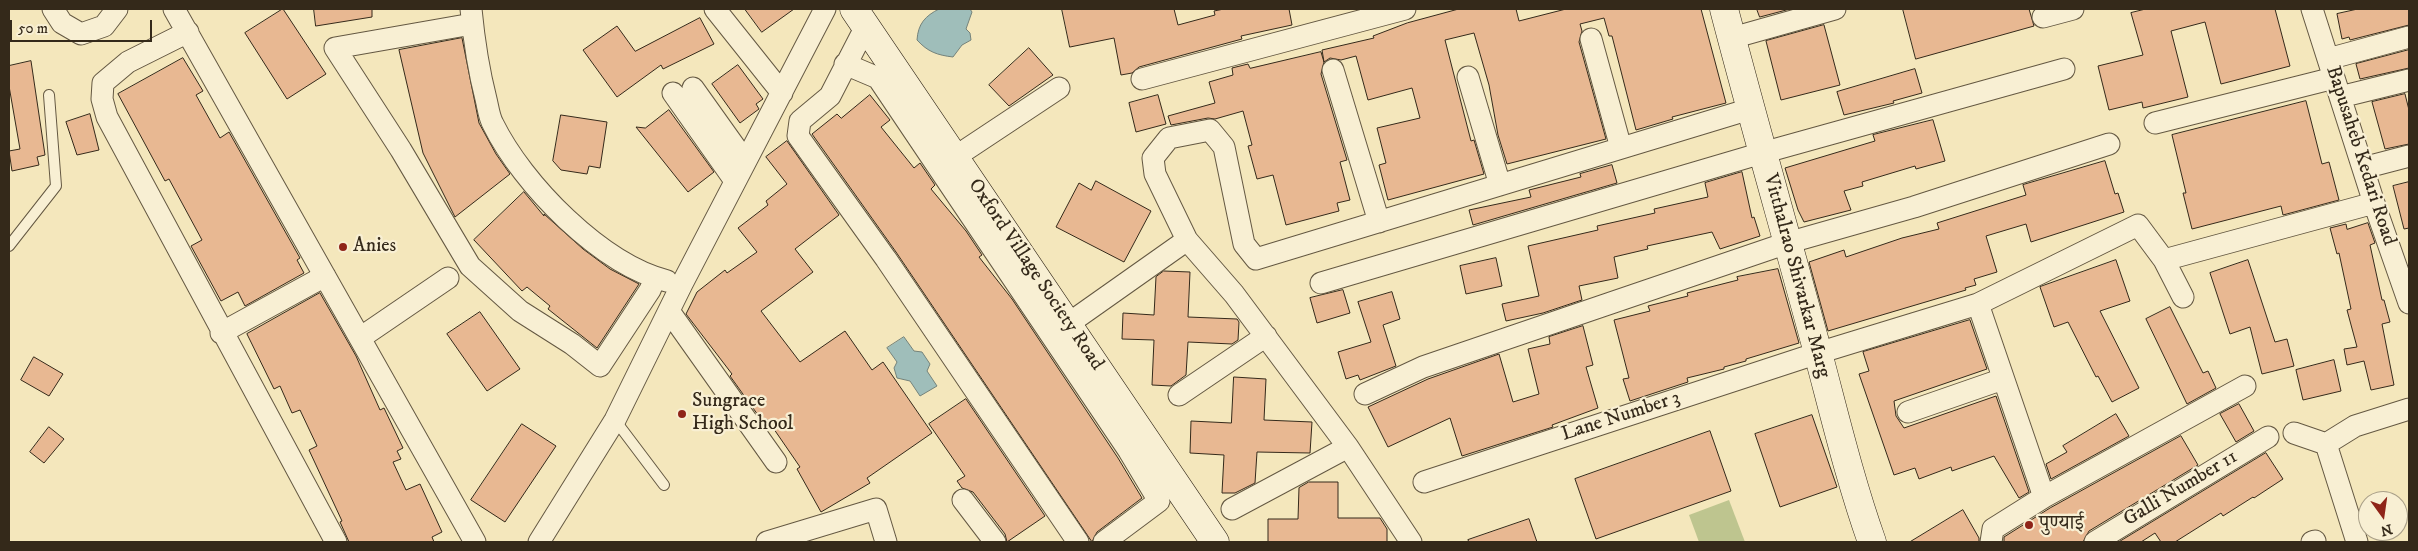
<!DOCTYPE html>
<html>
<head>
<meta charset="utf-8">
<style>
	body { margin:0 }
	#map { position:relative; width:2418px; height:551px; overflow:hidden; background:#f4e7bc; font-family:"IM FELL DW Pica",serif }
	canvas { display:block }
	.frame { position:absolute; inset:0; border:10px solid #34291a; pointer-events:none }
	.north { position:absolute; left:2358px; top:491px; width:50px; height:50px; box-sizing:border-box; background:#f8efd3; border:1px solid #aaa089; border-radius:50%; rotate:166deg; font-size:14px; font-weight:700; line-height:20px; text-align:center; color:#34291a }
	.north::after { content:''; display:block; margin:auto; width:18px; height:22px; background:#8f2418; clip-path:polygon(50% 0,100% 100%,50% 72%,0 100%) }
	.scale { position:absolute; left:10px; top:20px; width:142px; height:22px; box-sizing:border-box; border:2px solid #34291a; border-top:0; padding-left:6px; font-size:15px; line-height:18px; white-space:nowrap; color:#34291a; -webkit-text-stroke:4px #f8efd3; paint-order:stroke }
</style>
</head>
<body>
<div id="map">
<canvas width="2418" height="551"></canvas>
<div class="frame"></div>
<div class="north">N</div>
<div class="scale">50 m</div>
</div>
<script>
const ctx = document.querySelector('canvas').getContext('2d');
ctx.lineJoin = 'round';
function fill(path, color) {
  ctx.fillStyle = color;
  ctx.fill(path, 'evenodd');
}
function strokePath(path, color, width, dash) {
  ctx.strokeStyle = color;
  ctx.lineWidth = width;
  ctx.lineCap = dash ? 'butt' : 'round';
  ctx.setLineDash(dash || []);
  ctx.stroke(path);
}
function drawText(font, color, halo, rows, align = 'center') {
  ctx.font = font + ' "IM FELL DW Pica","Noto Serif Devanagari",serif';
  ctx.lineWidth = 4.5;
  ctx.setLineDash([]);
  ctx.textBaseline = 'middle';
  ctx.strokeStyle = halo;
  ctx.fillStyle = color;
  for (const [text, x, y, turn = 0] of rows) {
    ctx.save();
    ctx.translate(x, y);
    ctx.rotate((+turn || 0) * Math.PI / 180);
    ctx.textAlign = isNaN(turn) ? turn : align;
    if (halo) ctx.strokeText(text, 0, 0);
    ctx.fillText(text, 0, 0);
    ctx.restore();
  }
}
const green = new Path2D(`
	M 1729,500 L 1745,542 L 1699,542 L 1689,515 Z`);
const water = new Path2D(`
	M 939,9 L 970,9 L 972,12 L 966,29 L 970,33 L 971,40 L 962,45 L 953,57 C 937,55 928,52 917,40 C 918,24 925,16 939,9 Z
	M 904,337 L 914,351 L 922,352 L 930,364 L 927,371 L 937,386 L 920,396 L 910,381 L 897,378 L 894,368 L 897,362 L 887,348 Z`);
const building = new Path2D(`
	M 283,9 L 326,74 L 287,99 L 245,33 Z
	M 314,9 L 372,9 L 372,17 L 316,26 Z
	M 745,9 L 794,9 L 762,32 Z
	M 1062,9 L 1174,9 L 1178,25 L 1215,15 L 1214,11 L 1224,9 L 1289,9 L 1292,25 L 1241,36 L 1242,39 L 1139,67 L 1132,73 L 1121,75 L 1114,38 L 1070,47 Z
	M 1459,9 L 1516,9 L 1519,21 L 1566,9 L 1701,9 L 1726,103 L 1672,117 L 1673,119 L 1636,130 L 1612,36 L 1609,36 L 1604,18 L 1580,24 L 1582,31 L 1579,42 L 1606,139 L 1507,164 L 1498,135 L 1489,85 L 1474,33 L 1445,40 L 1471,141 L 1474,140 L 1484,174 L 1388,200 L 1379,165 L 1386,163 L 1377,128 L 1420,118 L 1412,88 L 1368,100 L 1356,56 L 1341,60 L 1330,58 L 1324,62 L 1322,50 L 1374,38 L 1373,36 L 1407,23 Z
	M 1757,9 L 1790,9 L 1760,17 Z
	M 1903,9 L 2029,9 L 2034,26 L 1916,59 Z
	M 2146,9 L 2275,9 L 2290,66 L 2221,84 L 2205,22 L 2171,31 L 2188,97 L 2143,108 L 2142,102 L 2109,110 L 2098,66 L 2143,55 L 2131,13 Z
	M 2358,9 L 2409,9 L 2409,25 L 2350,40 L 2349,37 L 2342,39 L 2337,14 Z
	M 700,18 L 714,44 L 663,69 L 661,65 L 617,97 L 583,50 L 617,26 L 635,51 Z
	M 1824,25 L 1840,85 L 1781,100 L 1766,41 Z
	M 462,38 L 479,123 L 496,154 L 510,174 L 455,217 L 423,153 L 399,50 Z
	M 1029,48 L 1053,75 L 1009,106 L 989,85 Z
	M 2409,50 L 2409,68 L 2360,79 L 2356,64 Z
	M 1321,52 L 1324,62 L 1321,74 L 1347,160 L 1340,162 L 1350,200 L 1337,203 L 1339,211 L 1286,225 L 1273,175 L 1257,179 L 1248,146 L 1252,145 L 1243,111 L 1215,119 L 1208,118 L 1171,125 L 1168,116 L 1215,103 L 1209,82 L 1233,75 L 1232,68 L 1248,64 L 1250,68 Z
	M 183,58 L 203,91 L 196,95 L 220,138 L 229,132 L 300,258 L 297,260 L 304,273 L 245,306 L 238,292 L 221,301 L 191,246 L 202,240 L 169,179 L 165,181 L 118,94 Z
	M 31,61 L 45,155 L 37,157 L 39,165 L 12,171 L 9,151 L 20,149 L 9,86 L 9,66 Z
	M 738,65 L 763,99 L 756,104 L 759,109 L 740,123 L 712,84 Z
	M 1915,69 L 1922,93 L 1893,101 L 1894,103 L 1844,115 L 1837,92 Z
	M 2405,94 L 2409,110 L 2409,144 L 2385,149 L 2372,102 Z
	M 870,95 L 890,120 L 881,127 L 914,168 L 920,163 L 935,185 L 931,189 L 966,231 L 982,255 L 979,257 L 1012,299 L 1118,458 L 1142,498 L 1097,532 L 1092,542 L 896,252 L 812,134 L 837,114 L 841,118 Z
	M 1158,95 L 1166,124 L 1136,132 L 1129,103 Z
	M 2306,101 L 2322,164 L 2329,162 L 2339,200 L 2283,215 L 2281,206 L 2192,229 L 2183,193 L 2186,193 L 2172,135 Z
	M 669,110 L 714,172 L 688,192 L 636,127 L 645,128 Z
	M 90,114 L 99,150 L 77,155 L 66,122 Z
	M 561,115 L 607,122 L 600,168 L 589,166 L 587,174 L 561,170 L 553,161 Z
	M 1933,120 L 1945,161 L 1916,169 L 1915,166 L 1862,182 L 1863,186 L 1844,191 L 1851,210 L 1804,222 L 1798,210 L 1785,168 L 1875,141 L 1873,135 Z
	M 787,141 L 839,215 L 795,249 L 813,272 L 761,311 L 800,362 L 845,331 L 872,370 L 883,362 L 932,433 L 867,478 L 870,483 L 821,512 L 797,469 L 800,467 L 767,419 L 763,422 L 730,376 L 732,374 L 686,314 L 697,292 L 725,270 L 727,273 L 757,252 L 738,228 L 768,205 L 766,201 L 787,184 L 766,157 Z
	M 2105,161 L 2115,194 L 2118,193 L 2124,212 L 2031,242 L 2026,224 L 1986,236 L 1997,272 L 1974,279 L 1976,285 L 1965,288 L 1966,290 L 1828,331 L 1809,262 L 1844,250 L 1846,257 L 1902,238 L 1939,229 L 1937,223 L 2026,195 L 2023,185 Z
	M 1612,165 L 1617,183 L 1473,225 L 1469,210 L 1531,197 L 1529,190 L 1581,177 L 1580,174 Z
	M 1742,172 L 1752,218 L 1754,217 L 1760,236 L 1720,249 L 1712,232 L 1647,246 L 1648,249 L 1614,257 L 1618,278 L 1579,286 L 1582,300 L 1543,313 L 1506,321 L 1502,304 L 1539,296 L 1528,246 L 1598,230 L 1597,226 L 1655,213 L 1654,209 L 1708,197 L 1705,183 Z
	M 1096,181 L 1151,211 L 1124,262 L 1056,227 L 1079,183 L 1091,190 Z
	M 2409,182 L 2409,228 L 2404,229 L 2393,186 Z
	M 524,192 L 544,216 L 544,214 L 583,249 L 610,269 L 639,284 L 597,348 L 548,309 L 550,306 L 527,287 L 522,291 L 474,240 Z
	M 2368,223 L 2375,243 L 2370,245 L 2382,300 L 2384,300 L 2390,322 L 2382,324 L 2394,385 L 2371,390 L 2364,361 L 2347,365 L 2344,349 L 2357,347 L 2347,310 L 2351,309 L 2339,253 L 2337,254 L 2330,228 L 2346,224 L 2347,229 Z
	M 1496,258 L 1502,286 L 1466,294 L 1460,266 Z
	M 2116,260 L 2130,301 L 2100,311 L 2139,388 L 2112,402 L 2098,376 L 2096,377 L 2068,322 L 2054,327 L 2040,287 Z
	M 2248,260 L 2275,342 L 2287,339 L 2294,366 L 2262,374 L 2250,327 L 2230,334 L 2210,273 Z
	M 1778,269 L 1799,343 L 1746,359 L 1746,361 L 1724,367 L 1724,369 L 1687,378 L 1688,382 L 1630,401 L 1623,379 L 1629,378 L 1614,320 L 1650,311 L 1648,306 L 1688,296 L 1687,293 L 1738,280 L 1737,277 Z
	M 1164,271 L 1190,272 L 1188,317 L 1237,319 L 1239,322 L 1238,340 L 1232,344 L 1188,342 L 1186,375 L 1171,386 L 1152,385 L 1154,340 L 1122,339 L 1123,313 L 1154,315 L 1156,277 Z
	M 1343,290 L 1350,313 L 1317,323 L 1310,298 Z
	M 1392,292 L 1400,319 L 1383,325 L 1396,366 L 1360,380 L 1358,375 L 1346,379 L 1338,352 L 1371,342 L 1358,302 Z
	M 320,293 L 356,356 L 380,410 L 384,408 L 403,448 L 397,451 L 401,459 L 393,462 L 406,490 L 420,484 L 442,532 L 432,537 L 434,542 L 349,542 L 340,522 L 342,521 L 309,450 L 317,446 L 300,410 L 292,413 L 280,386 L 274,389 L 247,334 Z
	M 2170,307 L 2203,373 L 2208,371 L 2216,388 L 2187,404 L 2146,319 Z
	M 480,312 L 520,369 L 487,391 L 447,334 Z
	M 1970,320 L 1987,369 L 1894,401 L 1896,416 L 1904,428 L 1996,396 L 2029,492 L 2019,498 L 1994,456 L 1952,471 L 1951,467 L 1919,479 L 1915,468 L 1894,475 L 1859,374 L 1869,371 L 1863,352 Z
	M 1583,326 L 1593,365 L 1586,367 L 1598,408 L 1552,425 L 1553,427 L 1462,456 L 1450,418 L 1388,447 L 1368,407 L 1428,379 L 1499,354 L 1513,402 L 1539,394 L 1528,349 L 1550,344 L 1549,337 Z
	M 34,357 L 63,374 L 49,396 L 21,380 Z
	M 2334,360 L 2341,391 L 2303,400 L 2296,370 Z
	M 1234,377 L 1266,379 L 1264,420 L 1312,422 L 1310,453 L 1257,452 L 1255,483 L 1235,493 L 1222,493 L 1224,455 L 1190,453 L 1191,421 L 1231,423 Z
	M 966,399 L 1045,516 L 1007,542 L 1005,534 L 973,492 L 962,488 L 957,481 L 965,476 L 929,424 Z
	M 2239,404 L 2254,431 L 2236,442 L 2220,414 Z
	M 2116,414 L 2129,436 L 2051,479 L 2046,464 L 2067,452 L 2063,446 Z
	M 1812,415 L 1837,487 L 1780,507 L 1755,434 Z
	M 522,424 L 556,446 L 505,522 L 471,500 Z
	M 49,427 L 64,439 L 44,463 L 30,452 Z
	M 1710,431 L 1731,491 L 1596,539 L 1575,479 Z
	M 2181,436 L 2198,465 L 2089,531 L 2083,542 L 2004,542 L 2004,537 L 2050,508 Z
	M 2266,453 L 2283,479 L 2254,498 L 2253,497 L 2223,516 L 2221,513 L 2175,542 L 2161,542 L 2155,533 L 2141,542 L 2119,542 Z
	M 1309,482 L 1338,482 L 1338,518 L 1380,518 L 1387,529 L 1387,542 L 1268,542 L 1268,519 L 1298,519 L 1299,488 Z
	M 1963,510 L 1979,538 L 1979,542 L 1910,542 Z
	M 1529,519 L 1537,542 L 1469,542 L 1468,540 Z`);
const lane = new Path2D(`
	M 9,246 L 56,186 L 49,95
	M 615,420 L 664,485`);
const street = new Path2D(`
	M 53,9 L 62,23 L 81,34 L 104,26 L 117,9
	M 174,9 L 475,542
	M 471,9 C 474,40 478,68 486,99 C 488,107 489,117 493,124 C 523,185 601,264 667,281
	M 715,9 L 782,93
	M 2312,9 L 2374,203 L 2409,303
	M 2043,17 L 2073,9
	M 472,24 L 335,48 L 401,150 L 470,266 L 520,311 L 572,344 L 600,366 L 650,290 L 655,278
	M 866,26 L 830,96 L 800,121 L 798,136 L 886,259 L 1078,542
	M 188,32 L 128,62 L 103,83 L 102,99 L 107,117 L 336,542
	M 1732,38 L 1835,9
	M 1591,39 L 1621,148
	M 2328,59 L 2409,37
	M 845,64 L 878,78 L 1129,451 L 1159,501 L 1104,542
	M 1333,70 L 1379,222
	M 1468,77 L 1500,185
	M 1142,79 L 1405,9
	M 693,88 L 745,161
	M 673,93 L 735,181
	M 2340,97 L 2409,80
	M 2155,123 L 2334,78
	M 955,157 L 1059,88
	M 2363,168 L 2409,156
	M 2164,260 L 2374,203
	M 1321,283 L 1762,153 L 2064,69
	M 1978,304 L 2044,497
	M 669,311 L 776,462
	M 1068,324 L 1187,240
	M 221,333 L 325,276
	M 360,338 L 448,278
	M 1365,394 L 1423,367 L 1787,243 L 1914,207 L 2109,144
	M 1179,395 L 1266,336
	M 1908,412 L 2003,379
	M 2294,433 L 2326,444
	M 1348,447 L 1411,542
	M 1424,482 L 1818,353 L 1978,304 L 2138,225 L 2164,260 L 2183,297
	M 963,500 L 995,542
	M 1232,509 L 1348,447 L 1234,294 L 1187,240 L 1155,174 L 1153,158 L 1169,138 L 1210,130 L 1224,147 L 1244,244 L 1256,259 L 1750,109
	M 539,542 L 615,420 L 682,284 L 825,9
	M 767,542 L 876,509 L 886,542
	M 1991,542 L 1993,529 L 2044,497 L 2245,386
	M 2095,542 L 2268,437
	M 2312,542 L 2315,541
	M 2357,542 L 2326,444 L 2355,426 L 2409,409`);
const secondary = new Path2D(`
	M 854,9 L 1215,542
	M 1724,9 C 1754,124 1787,238 1818,353 C 1835,417 1850,480 1872,542`);
const markers = [
	[343,247,5,"#8f2418"],
	[682,414,5,"#8f2418"],
	[2029,525,5,"#8f2418"]
];
const streetNames = [
	["Bapusaheb Kedari Road",2360,156,72],
	["Oxford Village Society Road",1035,275,56],
	["Vitthalrao Shivarkar Marg",1796,276,75],
	["Lane Number 3",1621,417,-18],
	["Galli Number 11",2181,489,-31]
];
const poiNames = [
	["Anies",353,247],
	["Sungrace",692,402],
	["High School",692,425],
	["पुण्याई",2039,525]
];
fill(green, '#bec58f');
fill(water, '#9fbeba');
strokePath(water, '#74827a', 1);
fill(building, '#e8b892');
strokePath(building, '#34291a', 1);
strokePath(lane, '#645842', 12);
strokePath(street, '#645842', 23);
strokePath(secondary, '#34291a', 29);
strokePath(lane, '#f8efd3', 10);
strokePath(street, '#f8efd3', 21);
strokePath(secondary, '#f8efd3', 28);
for (const [x, y, r, color] of markers) {
  const dot = new Path2D();
  dot.arc(x, y, r, 0, 2 * Math.PI);
  ctx.fillStyle = color;
  ctx.fill(dot);
  strokePath(dot, '#f8efd3', 2);
}
drawText('20px', '#34291a', '#f8efd3', streetNames);
drawText('20px', '#34291a', '#f8efd3', poiNames, 'left');
</script>
</body>
</html>
